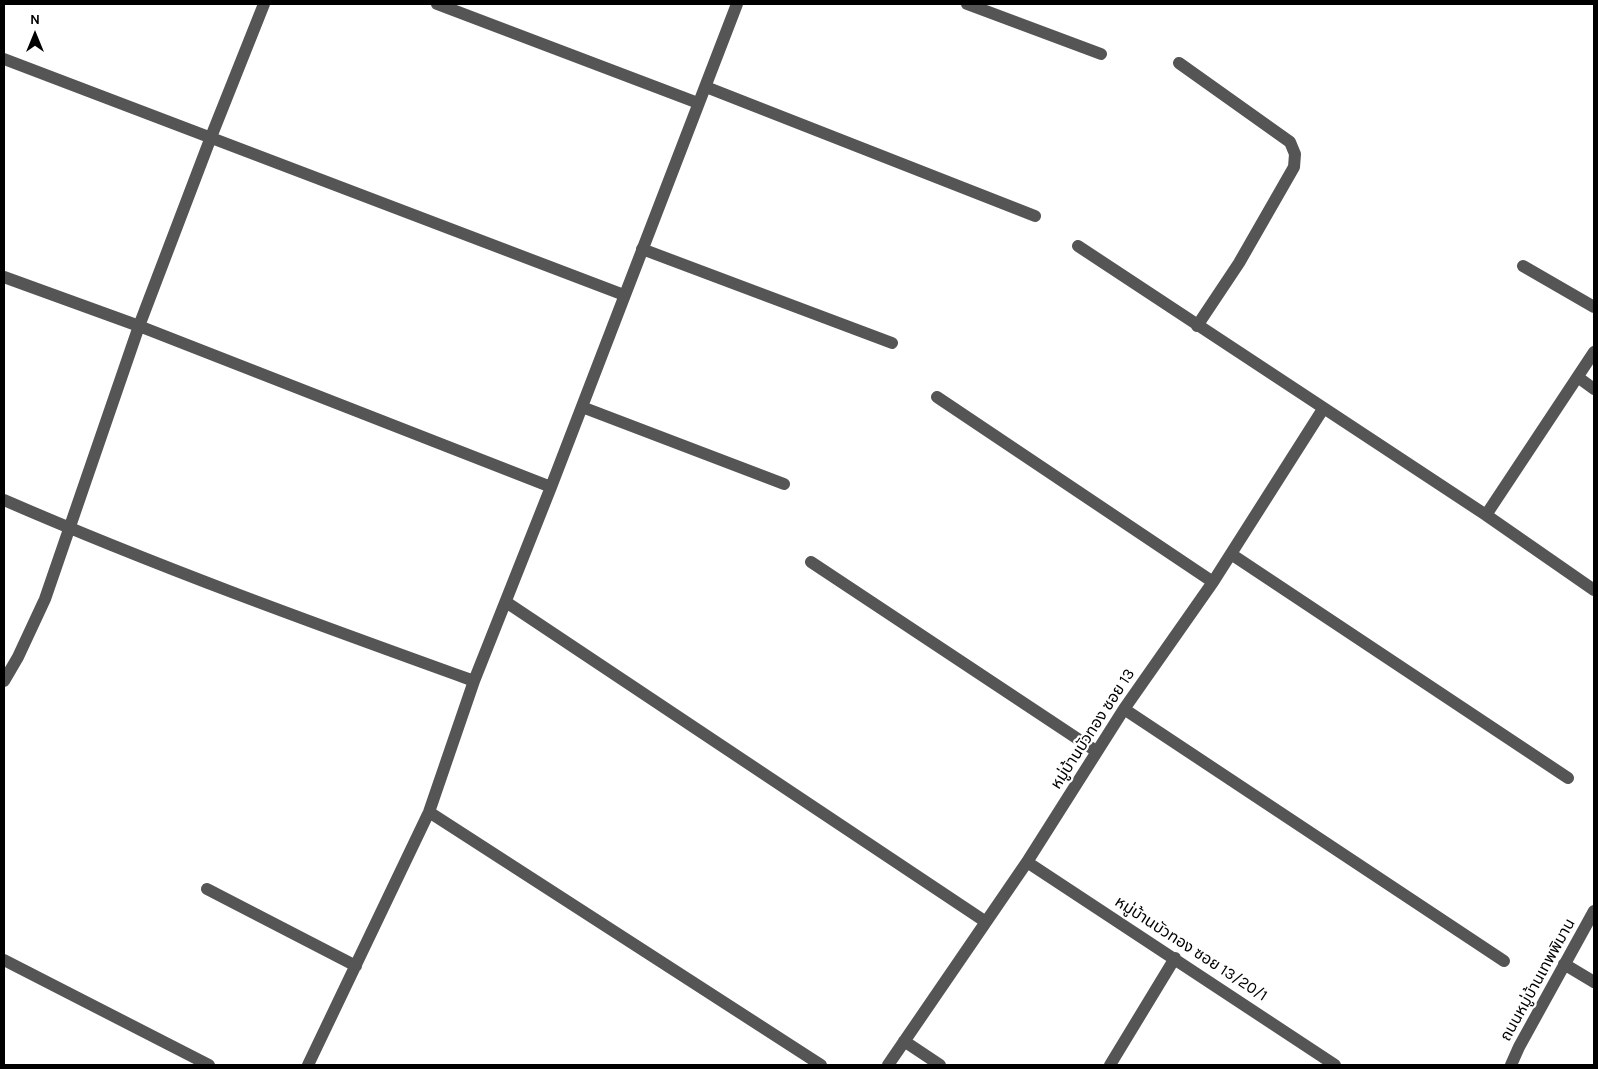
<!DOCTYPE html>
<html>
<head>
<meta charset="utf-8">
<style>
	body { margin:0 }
	#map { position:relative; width:1598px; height:1069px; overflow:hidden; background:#fff; font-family:Karla,sans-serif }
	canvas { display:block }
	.frame { position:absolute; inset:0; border:5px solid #000; pointer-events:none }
	.north { position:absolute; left:10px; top:10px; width:50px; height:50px; -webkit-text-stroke:4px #fff; paint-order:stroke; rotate:0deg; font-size:14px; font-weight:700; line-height:20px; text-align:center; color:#000 }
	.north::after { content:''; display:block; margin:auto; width:18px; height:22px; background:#000; clip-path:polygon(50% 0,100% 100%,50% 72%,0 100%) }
</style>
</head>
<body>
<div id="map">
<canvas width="1598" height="1069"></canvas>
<div class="frame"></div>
<div class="north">N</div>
</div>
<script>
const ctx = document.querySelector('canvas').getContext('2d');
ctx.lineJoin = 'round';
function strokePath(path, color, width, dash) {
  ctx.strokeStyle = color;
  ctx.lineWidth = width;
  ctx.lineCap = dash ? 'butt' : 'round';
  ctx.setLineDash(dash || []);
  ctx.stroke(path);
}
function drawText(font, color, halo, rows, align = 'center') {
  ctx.font = font + ' Karla,"Noto Sans Thai",sans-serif';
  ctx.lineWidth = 4.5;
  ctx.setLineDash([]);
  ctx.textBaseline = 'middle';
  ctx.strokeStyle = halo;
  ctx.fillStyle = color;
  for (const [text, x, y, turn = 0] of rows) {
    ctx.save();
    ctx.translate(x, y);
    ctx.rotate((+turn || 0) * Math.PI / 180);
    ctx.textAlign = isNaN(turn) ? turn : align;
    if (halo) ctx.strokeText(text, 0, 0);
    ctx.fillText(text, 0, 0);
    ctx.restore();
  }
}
const minor = new Path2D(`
	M 437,4 L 698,103
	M 967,4 L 1101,54
	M 4,59 L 624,295
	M 1179,63 L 1290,142 L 1295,154 L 1294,167 L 1239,263 L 1197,326
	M 706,87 L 1035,216
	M 1078,246 L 1486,515 L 1594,590
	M 642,249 L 892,343
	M 1523,266 L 1594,307
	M 4,277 L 139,326 L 551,487
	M 1579,378 L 1594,389
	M 937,397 L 1213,582
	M 582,407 L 784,484
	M 4,500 C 158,567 316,624 474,681
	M 1486,515 L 1594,352
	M 1231,554 L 1568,778
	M 811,562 L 1096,751
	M 506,602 L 986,922
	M 4,681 L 18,657 L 45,599 L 139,326 L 211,137 L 264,4
	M 1124,709 L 1504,961
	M 429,812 L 821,1065
	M 1027,862 L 1335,1065
	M 207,889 L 356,966
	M 4,960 L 209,1065
	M 1564,964 L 1594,982
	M 904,1041 L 940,1065
	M 308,1065 L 429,812 L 474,681 L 551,487 L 737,4
	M 888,1065 L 1027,862 L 1124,709 L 1213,582 L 1323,409
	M 1110,1065 L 1175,958
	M 1511,1065 L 1519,1047 L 1594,911`);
const streetNames = [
	["หมู่บ้านบัวทอง ซอย 13",1093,729,-57],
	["หมู่บ้านบัวทอง ซอย 13/20/1",1191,949,33],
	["ถนนหมู่บ้านเทพพิมาน",1538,980,-61]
];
strokePath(minor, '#555', 12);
drawText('16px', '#000', '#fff', streetNames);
</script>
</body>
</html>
